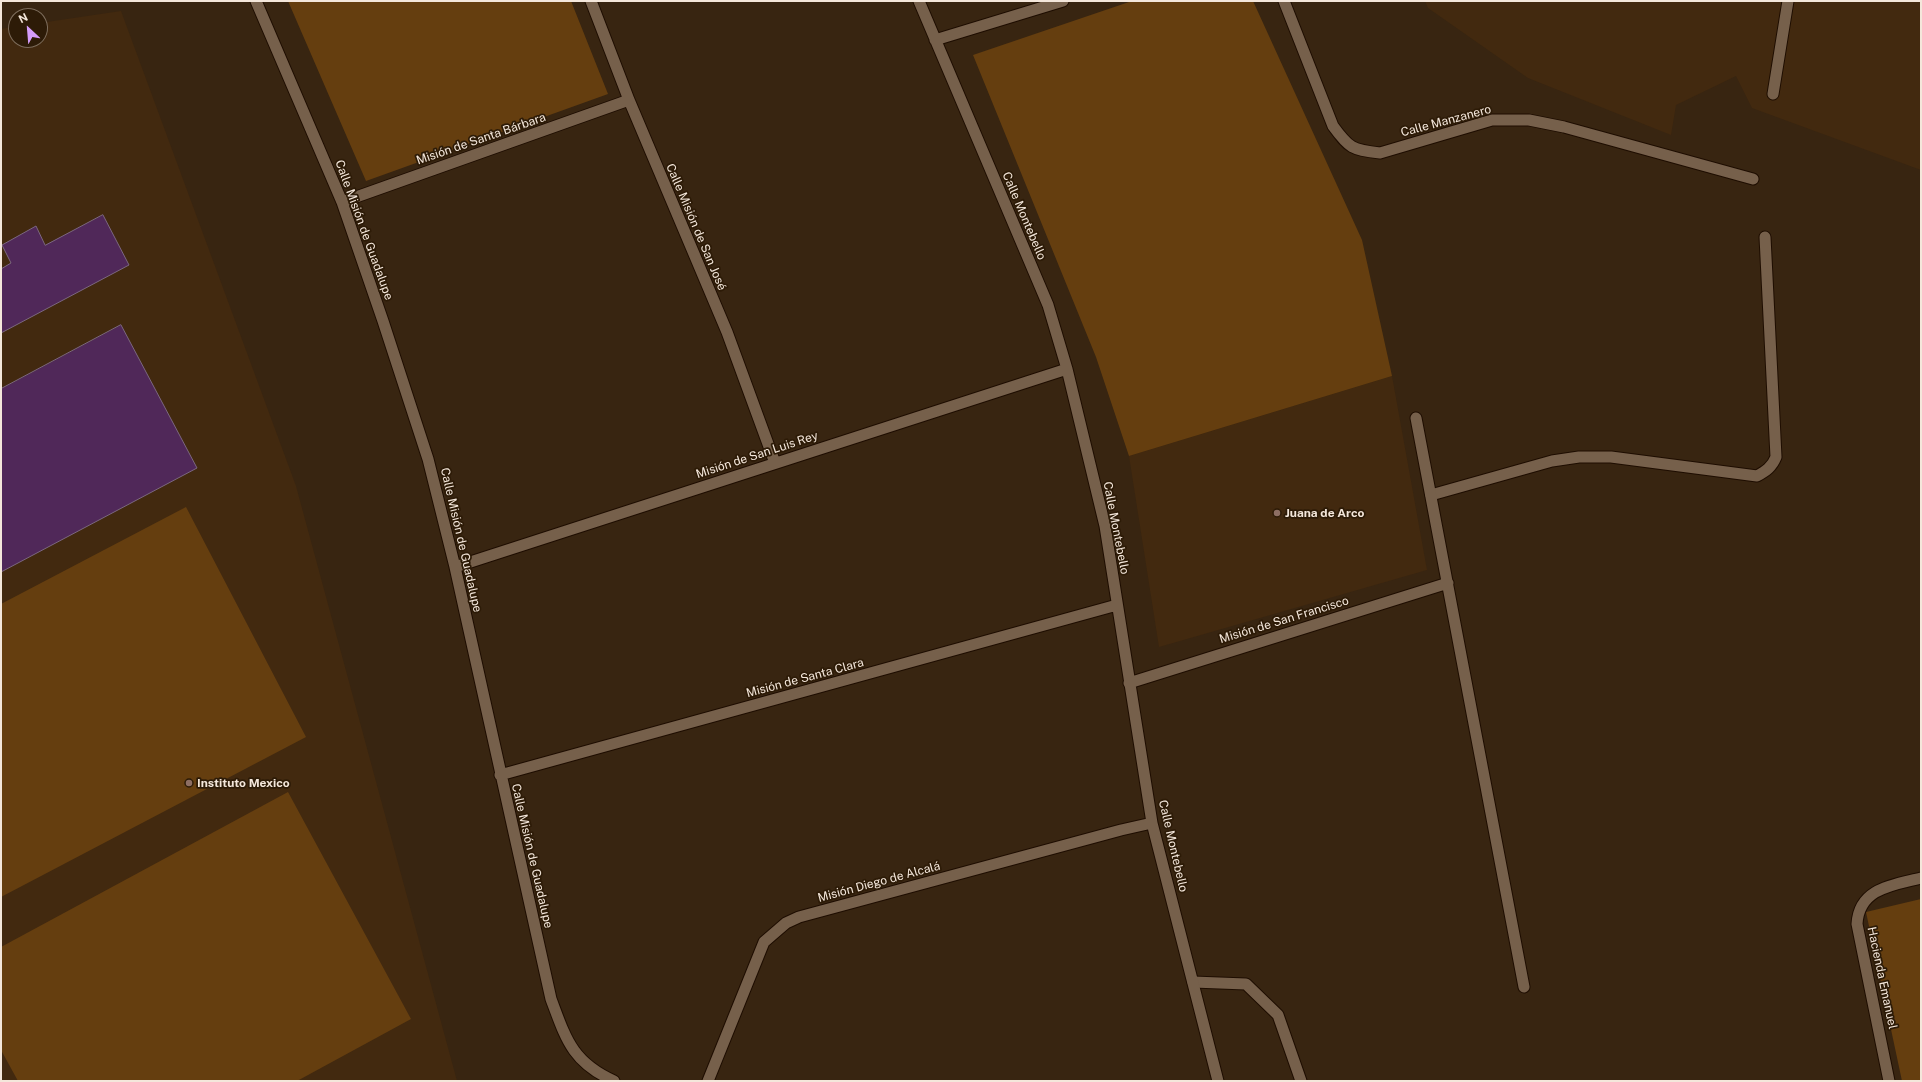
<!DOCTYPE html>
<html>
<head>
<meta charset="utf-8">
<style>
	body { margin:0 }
	#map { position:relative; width:1922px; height:1082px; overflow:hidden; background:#382511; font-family:"Public Sans",sans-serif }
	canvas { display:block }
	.frame { position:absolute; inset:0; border:2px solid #f4e7db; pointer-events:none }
	.north { position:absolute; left:8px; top:8px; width:40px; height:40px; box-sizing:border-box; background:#2d1b07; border:1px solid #7d6d5c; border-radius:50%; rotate:334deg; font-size:11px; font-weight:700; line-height:16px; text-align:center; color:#f4e7db }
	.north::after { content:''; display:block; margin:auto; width:14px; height:18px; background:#d49cfb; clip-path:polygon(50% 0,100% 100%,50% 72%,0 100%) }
</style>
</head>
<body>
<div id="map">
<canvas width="1922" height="1082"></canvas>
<div class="frame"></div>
<div class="north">N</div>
</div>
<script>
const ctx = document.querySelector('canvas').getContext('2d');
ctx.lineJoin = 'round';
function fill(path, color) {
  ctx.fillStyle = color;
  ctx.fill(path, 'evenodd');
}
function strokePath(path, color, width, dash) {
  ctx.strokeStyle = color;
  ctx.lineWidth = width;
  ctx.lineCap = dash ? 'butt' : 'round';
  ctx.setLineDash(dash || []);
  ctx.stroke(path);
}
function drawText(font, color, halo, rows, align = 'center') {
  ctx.font = font + ' "Public Sans",sans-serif';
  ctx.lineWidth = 3.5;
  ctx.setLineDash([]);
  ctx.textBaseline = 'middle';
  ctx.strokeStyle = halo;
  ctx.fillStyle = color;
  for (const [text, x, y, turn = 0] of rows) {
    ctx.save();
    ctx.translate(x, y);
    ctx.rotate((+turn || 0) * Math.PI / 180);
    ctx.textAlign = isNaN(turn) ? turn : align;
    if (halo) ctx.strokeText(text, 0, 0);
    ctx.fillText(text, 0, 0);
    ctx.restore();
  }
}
const built = new Path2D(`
	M 1425,1 L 1921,1 L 1921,170 L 1752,108 L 1736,76 L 1676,105 L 1671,135 L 1528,78 L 1428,8 Z
	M 121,11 L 296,486 L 457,1081 L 1,1081 L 1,29 L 16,26 L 16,40 L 40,40 L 40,23 Z
	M 1392,376 L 1427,570 L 1159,647 L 1129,456 Z`);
const green = new Path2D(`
	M 288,1 L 571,1 L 608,94 L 366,181 Z
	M 1132,1 L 1253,1 L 1362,240 L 1392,376 L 1129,456 L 1096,357 L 973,55 Z
	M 186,507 L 306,737 L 1,897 L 1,604 Z
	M 288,792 L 411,1019 L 297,1081 L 18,1081 L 1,1050 L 1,947 Z
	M 1921,899 L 1921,1081 L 1902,1081 L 1866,912 Z`);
const building = new Path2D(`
	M 103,215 L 129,265 L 1,333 L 1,269 L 11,263 L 2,245 L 36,226 L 45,245 Z
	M 121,325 L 197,468 L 1,572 L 1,389 Z`);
const service = new Path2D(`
	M 1773,94 L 1788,1
	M 1431,495 L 1552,461 L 1579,457 L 1611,457 L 1757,476 C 1766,471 1772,467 1776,457 L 1765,237
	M 1193,982 L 1246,984 L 1278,1015 L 1301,1081`);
const minor = new Path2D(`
	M 256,1 L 342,202 L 383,321 L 428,459 L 455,567 L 551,999 C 566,1039 572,1062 614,1081
	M 591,1 L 629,100 L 727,332 L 775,463
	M 919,1 L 1048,305 L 1067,369 L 1105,526 L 1152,823 L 1218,1081
	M 1284,1 L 1333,126 C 1349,148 1352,150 1380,153 L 1492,120 L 1529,120 L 1564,127 L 1753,179
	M 935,40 L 1063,1
	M 342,202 L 629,100
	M 1416,418 L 1524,987
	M 455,567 L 1067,369
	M 1129,683 L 1448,583
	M 500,775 L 1117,605
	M 708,1081 L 764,942 L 786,923 L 799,917 L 1121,830 L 1152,823
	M 1889,1081 L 1857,924 C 1859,888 1893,885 1921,878`);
const markers = [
	[1277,513,4,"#8d6e63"],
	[189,783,4,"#8d6e63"]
];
const streetNames = [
	["Calle Manzanero",1446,121,-15],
	["Misión de Santa Bárbara",481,139,-19],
	["Calle Montebello",1024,216,67],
	["Calle Misión de San José",696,227,67],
	["Calle Misión de Guadalupe",364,230,70],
	["Misión de San Luis Rey",757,455,-18],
	["Calle Montebello",1116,528,79],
	["Calle Misión de Guadalupe",461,540,77],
	["Misión de San Francisco",1284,620,-17],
	["Misión de Santa Clara",805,678,-15],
	["Calle Montebello",1173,846,77],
	["Calle Misión de Guadalupe",532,856,77],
	["Misión Diego de Alcalá",879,882,-15],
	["Hacienda Emanuel",1882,978,78]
];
const poiNames = [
	["Juana de Arco",1285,513],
	["Instituto Mexico",197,783]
];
fill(built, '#42290f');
fill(green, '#653e0f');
fill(building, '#502859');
strokePath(building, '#7b677f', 1);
strokePath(service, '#1e0d00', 13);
strokePath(minor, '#1e0d00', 13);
strokePath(service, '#76604b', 11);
strokePath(minor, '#76604b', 11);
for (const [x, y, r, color] of markers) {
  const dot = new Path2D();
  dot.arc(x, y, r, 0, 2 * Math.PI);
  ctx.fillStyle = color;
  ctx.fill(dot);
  strokePath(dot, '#2d1b07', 1.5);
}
drawText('12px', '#f4e7db', '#2d1b07', streetNames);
drawText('bold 12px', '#f4e7db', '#2d1b07', poiNames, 'left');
</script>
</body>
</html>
